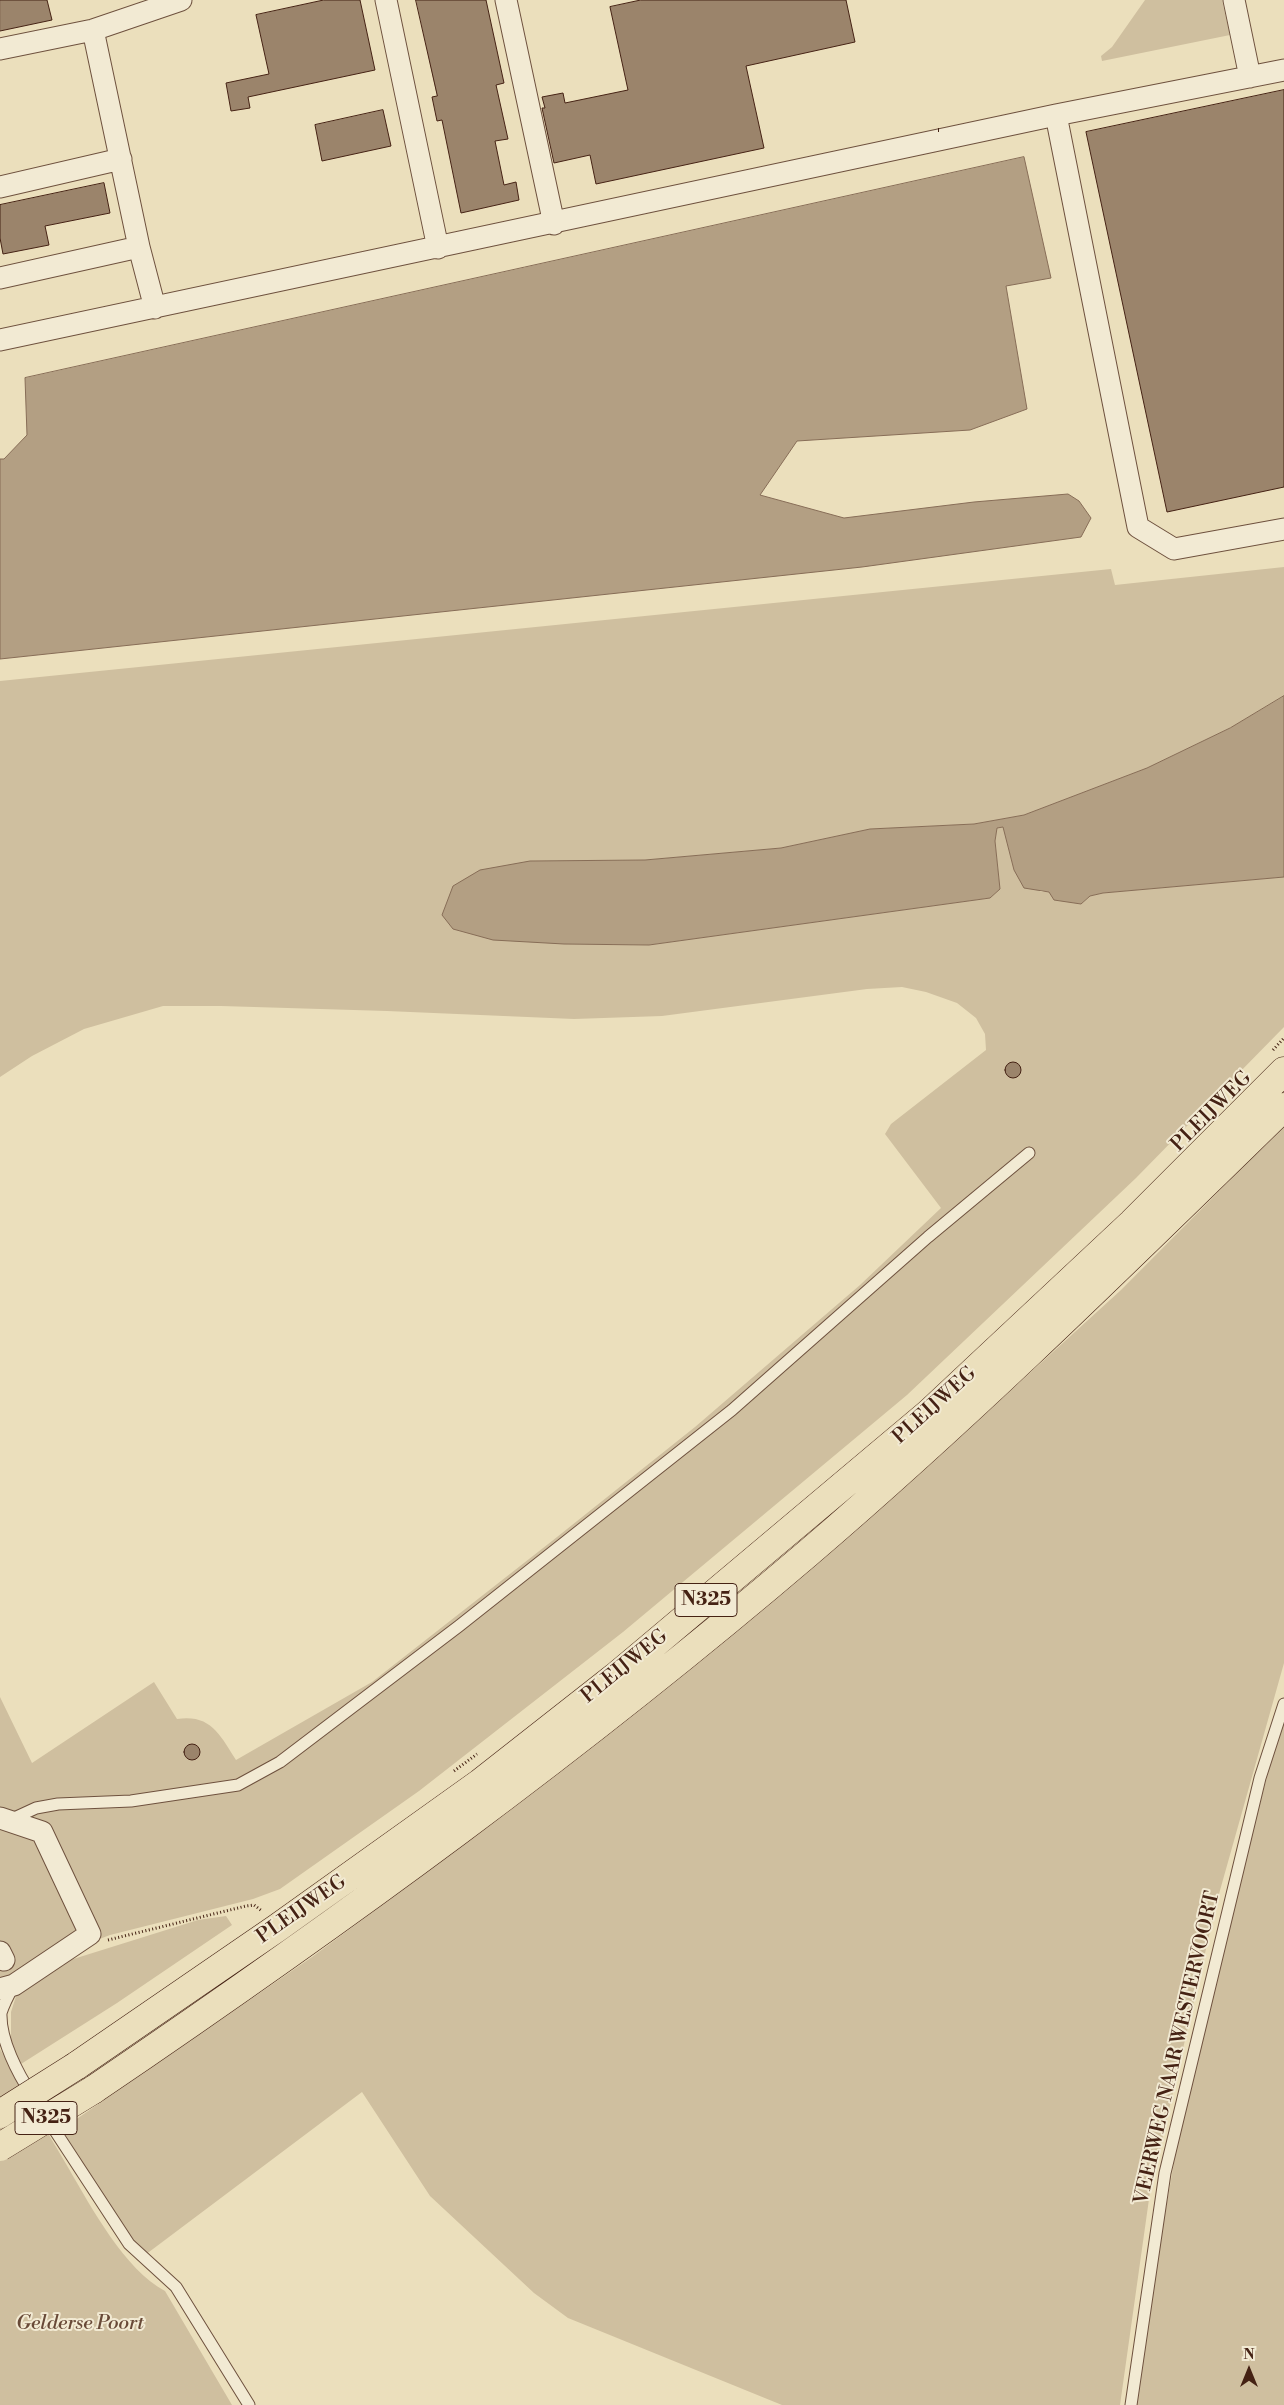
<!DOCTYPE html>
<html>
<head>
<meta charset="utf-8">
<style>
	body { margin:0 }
	#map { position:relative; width:1284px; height:2405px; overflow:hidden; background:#ebdfbc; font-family:"Libre Bodoni",serif }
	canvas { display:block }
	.north { position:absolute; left:1224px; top:2345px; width:50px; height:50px; -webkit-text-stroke:4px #f2ead3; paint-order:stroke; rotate:0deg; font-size:14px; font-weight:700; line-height:20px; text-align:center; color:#452214 }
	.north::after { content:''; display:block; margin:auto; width:18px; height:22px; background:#452214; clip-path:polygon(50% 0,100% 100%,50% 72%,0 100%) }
</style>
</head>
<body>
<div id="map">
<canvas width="1284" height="2405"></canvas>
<div class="north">N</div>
</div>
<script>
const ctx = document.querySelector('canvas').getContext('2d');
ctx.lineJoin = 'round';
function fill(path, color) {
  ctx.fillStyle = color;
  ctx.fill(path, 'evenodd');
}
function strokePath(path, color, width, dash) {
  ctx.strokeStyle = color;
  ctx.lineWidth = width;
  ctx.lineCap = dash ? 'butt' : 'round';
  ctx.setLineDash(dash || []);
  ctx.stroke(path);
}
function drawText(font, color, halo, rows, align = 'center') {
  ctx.font = font + ' "Libre Bodoni",serif';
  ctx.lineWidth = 4;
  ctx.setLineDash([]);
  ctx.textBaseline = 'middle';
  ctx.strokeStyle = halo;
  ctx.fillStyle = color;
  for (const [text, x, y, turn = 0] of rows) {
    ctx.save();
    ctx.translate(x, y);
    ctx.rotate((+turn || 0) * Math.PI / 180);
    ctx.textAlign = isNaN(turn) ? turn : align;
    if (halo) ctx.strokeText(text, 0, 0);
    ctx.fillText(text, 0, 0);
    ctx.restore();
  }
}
const green = new Path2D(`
	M 1145,0 L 1222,0 L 1230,35 L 1102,61 L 1101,56 L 1112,47 Z
	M 1284,567 L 1284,696 L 1230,728 L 1147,768 L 1024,815 L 974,824 L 870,829 L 781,848 L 645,860 L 530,861 L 564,944 L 649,945 L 990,898 L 1000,889 L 995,841 L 997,828 L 1004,827 L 1014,870 L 1041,892 L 1049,892 L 1081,904 L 1090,896 L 1103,893 L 1284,877 L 1284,1027 L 1136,1178 L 907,1395 L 623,1632 L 419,1791 L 280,1889 L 253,1899 L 110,1935 L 55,1956 L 0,1985 L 0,1697 L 32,1763 L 154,1682 L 177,1719 C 211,1714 220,1735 236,1760 L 372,1682 L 552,1541 L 695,1427 L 860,1285 L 941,1208 L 885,1134 L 891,1124 L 986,1050 L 985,1034 L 976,1018 L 957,1003 L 926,992 L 902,987 L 867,989 L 662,1016 L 574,1019 L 387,1011 L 221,1006 L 163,1006 L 84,1029 L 32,1056 L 0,1077 L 0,681 L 1111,569 L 1115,585 Z
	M 1284,1126 L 1284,1663 L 1217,1901 L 1150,2192 L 1120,2405 L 782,2405 L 568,2318 L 534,2293 L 430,2196 L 362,2092 L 145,2255 L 120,2224 L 62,2129 L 312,1957 L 508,1812 L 680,1675 L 848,1536 L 986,1413 L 1121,1290 Z
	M 1284,1711 L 1284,2405 L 1136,2405 L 1156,2265 L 1189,2077 Z
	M 226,1916 L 232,1925 L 117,2003 L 21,2064 L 16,2063 L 11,2057 L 11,2012 L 17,1993 L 67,1961 L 198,1920 Z
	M 0,2049 C 23,2089 45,2129 69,2169 C 91,2207 125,2270 165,2291 L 232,2405 L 0,2405 Z`);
const water = new Path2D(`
	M 1024,157 L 1051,278 L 1006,286 L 1027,409 L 970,430 L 797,441 L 760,495 L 844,518 L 974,502 L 1068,494 L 1079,501 L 1091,518 L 1081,537 L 862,567 L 0,659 L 0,459 L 4,459 L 27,435 L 25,378 Z
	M 1284,696 L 1284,877 L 1103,893 L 1090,896 L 1081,904 L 1054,900 L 1049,892 L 1024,888 L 1014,870 L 1003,827 L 997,828 L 995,841 L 1000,889 L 990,898 L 649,945 L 564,944 L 493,940 L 453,929 L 442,915 L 453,886 L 480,870 L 530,861 L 645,860 L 781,848 L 870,829 L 974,824 L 1024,815 L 1147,768 L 1230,728 Z`);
const building = new Path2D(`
	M 0,0 L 47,0 L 52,20 L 0,31 Z
	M 324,0 L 360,0 L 375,70 L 248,97 L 250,108 L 231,111 L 226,83 L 269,74 L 256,15 Z
	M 416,0 L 486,0 L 504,83 L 496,85 L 508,139 L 495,141 L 504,185 L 516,182 L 519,200 L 461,213 L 442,120 L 437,121 L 432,97 L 437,96 Z
	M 641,0 L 846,0 L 855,42 L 746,66 L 764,148 L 596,184 L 590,155 L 554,163 L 542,108 L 545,108 L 542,97 L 563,93 L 565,103 L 628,90 L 610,7 Z
	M 1284,90 L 1284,487 L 1167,512 L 1086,132 Z
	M 383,110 L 391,146 L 322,161 L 315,125 Z
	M 104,183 L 110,213 L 45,226 L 49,245 L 3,254 L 0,238 L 0,205 Z
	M1005 1070a8 8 0 1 1 16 0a8 8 0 1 1-16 0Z
	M184 1752a8 8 0 1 1 16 0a8 8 0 1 1-16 0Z`);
const path = new Path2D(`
	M 1273,1050 L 1284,1038
	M 454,1771 L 477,1754
	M 108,1940 L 246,1906 L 254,1905 L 262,1911`);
const service = new Path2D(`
	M 10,1820 L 36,1808 L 58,1804 L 131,1801 L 238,1785 L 280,1762 L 459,1626 L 732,1410 L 928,1237 L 1029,1153
	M 14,1985 C 9,1994 4,2003 1,2013 C 0,2040 18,2074 32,2095
	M 46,2117 L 129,2244 L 176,2287 L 249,2405
	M 1131,2405 L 1165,2173 L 1260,1778 L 1284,1704`);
const minor = new Path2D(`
	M 386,0 L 438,248
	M 506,0 L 554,224
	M 1234,0 L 1250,77
	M 93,30 L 139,247 L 155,308
	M 0,49 L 93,30 L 181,0
	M 1056,115 L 1138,527 L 1174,549 L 1284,529
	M 0,187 L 121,159
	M 0,278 L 139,247
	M 0,340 L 1056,115 L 1284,70
	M 0,1818 L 42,1832 L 90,1934 L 14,1985 L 0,1989
	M 0,1952 L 4,1960`);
const trunk = new Path2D(`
	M 76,2066 L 277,1928 L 480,1783 L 615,1677 L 929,1413 L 1132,1223 L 1284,1071
	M 93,2090 C 339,1923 581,1747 807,1554 C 973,1412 1128,1259 1284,1107`);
const rail = new Path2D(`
	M 938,130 L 939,130`);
const trunkBridge = new Path2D(`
	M 0,2114 L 76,2066
	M 0,2147 L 93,2090`);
const shields = [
	[706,1600,62],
	[46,2118,62]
];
const shieldNames = [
	["N325",706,1600],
	["N325",46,2118]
];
const streetNames = [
	["PLEIJWEG",1212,1112,-45],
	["PLEIJWEG",935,1406,-42],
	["PLEIJWEG",625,1667,-39],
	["PLEIJWEG",302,1910,-35],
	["VEERWEG NAAR WESTERVOORT",1178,2048,-77]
];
const parkNames = [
	["Gelderse Poort",80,2324]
];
fill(green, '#cfbf9f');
fill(water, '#b39f83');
strokePath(water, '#876d57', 1);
fill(building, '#9b846b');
strokePath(building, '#452214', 1);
strokePath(service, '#6e513e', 13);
strokePath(minor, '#6e513e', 23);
strokePath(trunk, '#452214', 29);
strokePath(path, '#452214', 3, [1, 2.5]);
strokePath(service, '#f2ead3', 11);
strokePath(minor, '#f2ead3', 21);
strokePath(trunk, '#ebdfbc', 28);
strokePath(rail, '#452214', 4, [9, 9]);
strokePath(trunkBridge, '#452214', 29, []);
strokePath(trunkBridge, '#ebdfbc', 28);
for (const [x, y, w] of shields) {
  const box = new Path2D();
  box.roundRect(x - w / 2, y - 16.5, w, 33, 4);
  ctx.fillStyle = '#f2ead3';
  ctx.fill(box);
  strokePath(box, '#452214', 1);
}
drawText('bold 19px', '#452214', null, shieldNames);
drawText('20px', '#452214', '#f2ead3', streetNames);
drawText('italic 20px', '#684937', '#f2ead3', parkNames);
</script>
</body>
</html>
